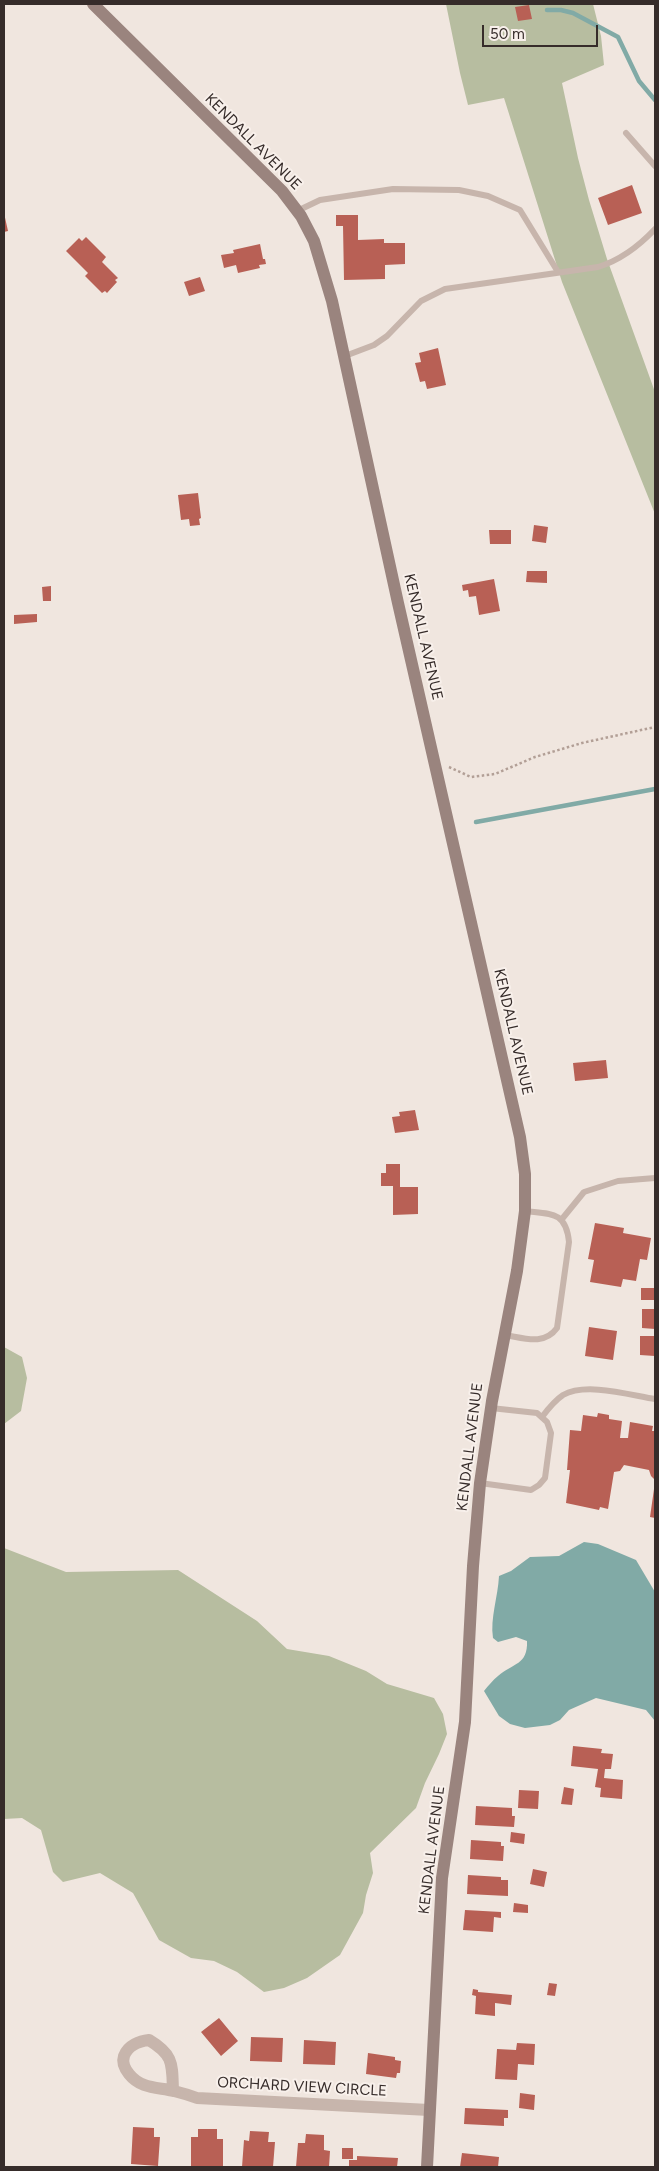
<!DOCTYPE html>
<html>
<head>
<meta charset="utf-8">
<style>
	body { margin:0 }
	#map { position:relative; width:659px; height:2171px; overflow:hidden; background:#f0e6df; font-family:Figtree,sans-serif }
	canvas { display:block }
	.frame { position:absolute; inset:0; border:5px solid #362c2a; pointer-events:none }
	.scale { position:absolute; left:482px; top:25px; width:116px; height:22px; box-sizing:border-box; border:2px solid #362c2a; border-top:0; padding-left:6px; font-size:15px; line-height:18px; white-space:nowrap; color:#362c2a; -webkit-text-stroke:4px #f8f0eb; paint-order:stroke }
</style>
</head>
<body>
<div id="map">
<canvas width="659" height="2171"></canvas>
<div class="frame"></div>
<div class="scale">50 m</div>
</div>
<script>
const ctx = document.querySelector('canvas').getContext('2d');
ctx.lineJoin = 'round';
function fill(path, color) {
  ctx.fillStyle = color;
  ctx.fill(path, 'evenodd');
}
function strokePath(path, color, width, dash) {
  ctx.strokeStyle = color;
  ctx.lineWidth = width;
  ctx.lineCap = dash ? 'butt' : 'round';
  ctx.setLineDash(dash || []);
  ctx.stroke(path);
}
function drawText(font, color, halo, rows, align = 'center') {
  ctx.font = font + ' Figtree,sans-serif';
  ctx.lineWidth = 4;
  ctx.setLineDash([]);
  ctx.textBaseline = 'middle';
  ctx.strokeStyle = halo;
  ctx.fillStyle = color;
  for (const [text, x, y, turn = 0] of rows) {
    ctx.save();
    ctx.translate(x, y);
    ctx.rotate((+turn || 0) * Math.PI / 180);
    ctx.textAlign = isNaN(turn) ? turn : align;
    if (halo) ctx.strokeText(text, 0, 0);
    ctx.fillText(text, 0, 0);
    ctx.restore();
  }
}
const green = new Path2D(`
	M 446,4 L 593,4 L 601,36 L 604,65 L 562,83 L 578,158 L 589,200 L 607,259 L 655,392 L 655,514 L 562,282 L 504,98 L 468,105 L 460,73 Z
	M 4,1347 L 22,1357 L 27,1378 L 21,1411 L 4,1424 Z
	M 4,1548 L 66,1572 L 178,1570 L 257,1621 L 287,1649 L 329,1656 L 366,1671 L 387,1684 L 434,1698 L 443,1714 L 447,1734 L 439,1754 L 425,1783 L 416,1808 L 370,1853 L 373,1873 L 366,1895 L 363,1913 L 340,1955 L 307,1978 L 284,1988 L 264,1992 L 237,1972 L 214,1961 L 191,1958 L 159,1940 L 133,1893 L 100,1873 L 63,1882 L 53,1872 L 41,1830 L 22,1818 L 4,1819 Z`);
const water = new Path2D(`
	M 584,1542 L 598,1544 L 636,1560 L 655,1592 L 655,1721 L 646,1710 L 596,1698 L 569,1710 L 560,1720 L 550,1725 L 525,1728 L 510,1724 L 499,1716 L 484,1691 C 488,1686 493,1680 498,1676 C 513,1663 528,1665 527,1641 L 516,1637 L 498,1642 L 493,1638 C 490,1618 498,1597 499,1576 L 511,1571 L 530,1557 L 559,1556 Z`);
const stream = new Path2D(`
	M 547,10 L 561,10 L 573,13 L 618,37 L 639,81 L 655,100
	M 476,822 L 655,789`);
const building = new Path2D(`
	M 529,5 L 532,19 L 518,21 L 515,7 Z
	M 632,185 L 642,213 L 608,225 L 598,198 Z
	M 4,213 L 8,231 L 4,232 Z
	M 336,215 L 358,215 L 358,240 L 384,239 L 384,243 L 405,243 L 405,264 L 385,265 L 385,279 L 344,280 L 343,226 L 336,226 Z
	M 86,237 L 106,257 L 102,262 L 118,278 L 115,280 L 117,282 L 107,293 L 105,291 L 102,293 L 85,276 L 88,273 L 66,251 L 79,238 L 82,241 Z
	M 260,244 L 263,259 L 265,259 L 266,264 L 259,265 L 260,268 L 238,273 L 236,265 L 224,268 L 221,255 L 234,253 L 233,250 Z
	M 200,277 L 205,291 L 189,296 L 184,282 Z
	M 438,348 L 446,385 L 427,389 L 425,381 L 420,382 L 415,363 L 421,362 L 419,353 Z
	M 198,493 L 201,518 L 199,519 L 200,525 L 190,526 L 189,519 L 181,520 L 178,495 Z
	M 534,525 L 548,527 L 546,543 L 532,541 Z
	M 489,530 L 511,530 L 511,544 L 490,544 Z
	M 527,571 L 547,571 L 547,583 L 526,582 Z
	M 494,579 L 500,611 L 479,615 L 476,596 L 469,597 L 468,590 L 463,591 L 462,585 Z
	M 51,586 L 51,601 L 43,601 L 42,587 Z
	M 37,614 L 37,622 L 14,624 L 14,615 Z
	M 606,1060 L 608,1078 L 575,1081 L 573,1063 Z
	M 415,1110 L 419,1130 L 395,1133 L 392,1117 L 400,1116 L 399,1112 Z
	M 386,1164 L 400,1164 L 400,1187 L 418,1187 L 418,1214 L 393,1215 L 393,1186 L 381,1186 L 381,1173 L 386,1173 Z
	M 595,1223 L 624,1228 L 623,1233 L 651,1238 L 647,1260 L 640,1259 L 636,1281 L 623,1279 L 621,1287 L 590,1282 L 594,1260 L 588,1259 Z
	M 641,1288 L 655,1288 L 655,1300 L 641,1300 Z
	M 642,1309 L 655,1309 L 655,1329 L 642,1328 Z
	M 589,1327 L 617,1331 L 613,1360 L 585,1356 Z
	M 640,1336 L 655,1336 L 655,1356 L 640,1355 Z
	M 598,1413 L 609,1415 L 609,1419 L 622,1421 L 620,1438 L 628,1438 L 630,1422 L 653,1426 L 652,1431 L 655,1431 L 655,1480 L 651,1476 L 649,1470 L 624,1465 L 620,1471 L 614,1472 L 608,1509 L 600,1507 L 599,1510 L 566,1503 L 570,1470 L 567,1470 L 570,1430 L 581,1431 L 583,1415 L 597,1417 Z
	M 654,1489 L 655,1489 L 655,1518 L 650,1517 Z
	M 573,1746 L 602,1749 L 601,1753 L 613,1754 L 611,1769 L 605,1769 L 604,1778 L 623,1780 L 622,1799 L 600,1797 L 601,1788 L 595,1787 L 598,1769 L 571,1766 Z
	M 564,1787 L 574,1789 L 572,1805 L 561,1804 Z
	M 519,1790 L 539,1791 L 538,1809 L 518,1808 Z
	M 476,1806 L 512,1808 L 512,1816 L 515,1816 L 514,1827 L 475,1825 Z
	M 511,1832 L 525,1834 L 524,1844 L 510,1842 Z
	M 471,1840 L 501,1842 L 501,1846 L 504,1846 L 503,1861 L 470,1859 Z
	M 533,1869 L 547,1872 L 544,1887 L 530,1884 Z
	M 468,1875 L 501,1877 L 501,1880 L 508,1880 L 508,1896 L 467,1894 Z
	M 514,1903 L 528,1905 L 528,1913 L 513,1912 Z
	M 465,1910 L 501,1912 L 501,1918 L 494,1917 L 493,1932 L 463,1930 Z
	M 549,1983 L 557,1984 L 555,1996 L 547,1995 Z
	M 473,1989 L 478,1990 L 478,1992 L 512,1995 L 511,2005 L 495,2003 L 495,2016 L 475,2014 L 476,1996 L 472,1995 Z
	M 219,2018 L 238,2041 L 221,2056 L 201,2032 Z
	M 251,2037 L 283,2038 L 282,2062 L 250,2061 Z
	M 304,2040 L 336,2042 L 335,2065 L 303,2064 Z
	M 517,2043 L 535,2044 L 534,2065 L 518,2064 L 517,2080 L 495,2079 L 497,2049 L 516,2050 Z
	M 368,2053 L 395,2057 L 395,2060 L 401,2061 L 400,2073 L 397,2073 L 396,2078 L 366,2074 Z
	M 520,2093 L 535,2095 L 534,2110 L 519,2108 Z
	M 465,2108 L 508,2110 L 508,2118 L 504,2118 L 504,2126 L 464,2124 Z
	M 133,2127 L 154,2128 L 154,2137 L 160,2137 L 158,2166 L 131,2164 Z
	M 198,2129 L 217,2129 L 217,2139 L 223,2139 L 223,2167 L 191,2167 L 191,2137 L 198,2137 Z
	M 250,2131 L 269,2132 L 268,2142 L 275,2142 L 273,2167 L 242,2167 L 244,2140 L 249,2141 Z
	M 306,2134 L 324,2135 L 324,2150 L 330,2151 L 329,2167 L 296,2167 L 298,2143 L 305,2143 Z
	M 342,2148 L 353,2148 L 353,2159 L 342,2159 Z
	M 462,2153 L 499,2157 L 498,2167 L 460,2167 Z
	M 357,2156 L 398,2158 L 397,2167 L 349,2167 L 349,2160 L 357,2160 Z`);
const path = new Path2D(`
	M 449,767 L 471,777 L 495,774 L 535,757 L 582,743 L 655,727`);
const lane = new Path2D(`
	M 626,133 L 655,166
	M 297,211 L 320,200 L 393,189 L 459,190 L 488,196 L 520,210 L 558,272
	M 345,356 L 374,345 L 387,336 L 421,301 L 445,289 L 598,267 C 621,260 639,246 655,229
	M 562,1219 L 584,1192 L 618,1181 L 655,1178
	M 505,1335 C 524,1338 544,1346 557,1328 L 569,1242 C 566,1211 551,1214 525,1211
	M 542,1417 C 548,1409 554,1401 563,1395 C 586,1382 630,1395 655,1399
	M 480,1483 L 531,1490 L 539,1485 L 545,1478 L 551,1433 L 547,1422 L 537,1413 L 491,1408`);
const street = new Path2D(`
	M 173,2091 C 172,2064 174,2055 149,2040 C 140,2041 128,2045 124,2056 C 122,2062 125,2069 129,2074 C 141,2089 157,2087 174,2091 C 182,2093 189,2095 197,2098 L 429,2110`);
const secondary = new Path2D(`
	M 93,4 L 282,191 L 301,216 L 314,241 L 332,301 L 398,603 L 520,1137 L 525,1174 L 525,1211 L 517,1271 L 492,1401 L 480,1483 L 473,1566 L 465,1722 L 442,1878 L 427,2167`);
const streetNames = [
	["KENDALL AVENUE",253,142,45],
	["KENDALL AVENUE",423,637,77],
	["KENDALL AVENUE",513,1032,77],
	["KENDALL AVENUE",470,1447,-83],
	["KENDALL AVENUE",432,1850,-83],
	["ORCHARD VIEW CIRCLE",302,2087,3]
];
fill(green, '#b7bda0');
fill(water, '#81aaa6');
strokePath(stream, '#81aaa6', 4.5);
fill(building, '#b86055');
strokePath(path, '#b29f96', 2.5, [2.5, 2.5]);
strokePath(lane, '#c7b5ac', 6);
strokePath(street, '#c7b5ac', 12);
strokePath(secondary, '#9a847e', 12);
drawText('15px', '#362c2a', '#f8f0eb', streetNames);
</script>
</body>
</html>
